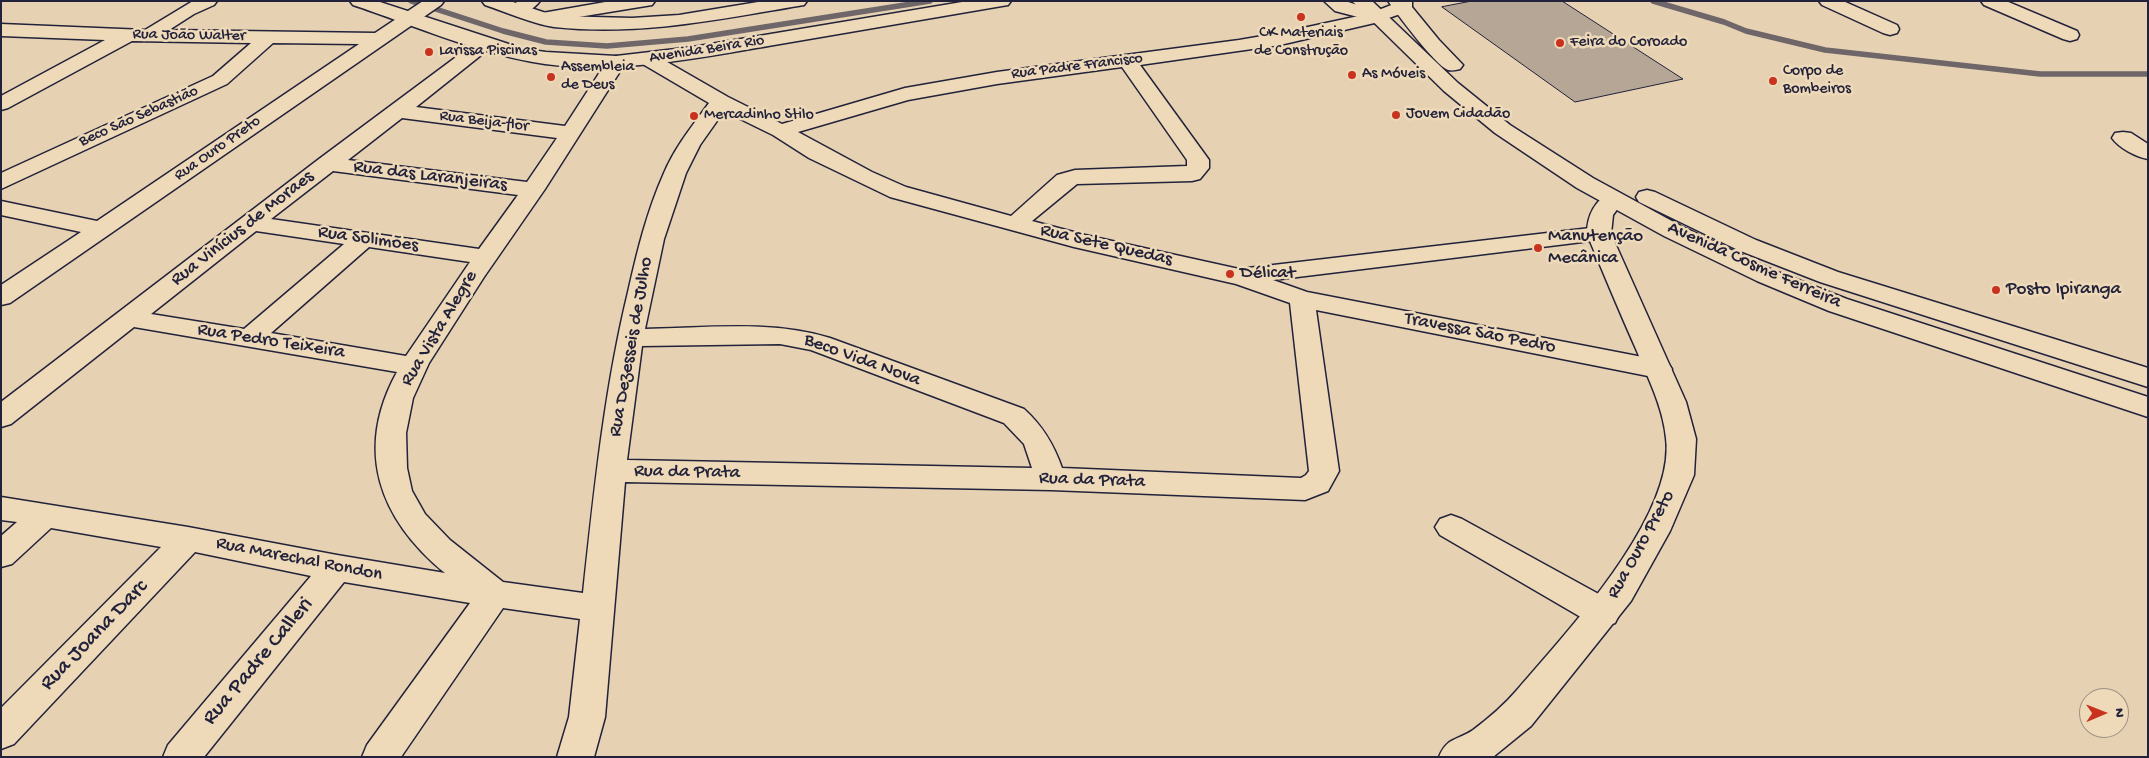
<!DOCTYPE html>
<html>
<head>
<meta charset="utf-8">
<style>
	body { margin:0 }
	#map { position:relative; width:2149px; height:758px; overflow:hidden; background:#e6d2b3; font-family:"Gochi Hand",sans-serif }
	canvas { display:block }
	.frame { position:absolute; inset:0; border:2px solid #22223b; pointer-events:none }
	.north { position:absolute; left:2079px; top:688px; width:50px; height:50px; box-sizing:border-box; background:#eed9b8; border:1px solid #9c9086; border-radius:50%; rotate:89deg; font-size:14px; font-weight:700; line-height:20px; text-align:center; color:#22223b }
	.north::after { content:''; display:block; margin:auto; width:18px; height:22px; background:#c8321e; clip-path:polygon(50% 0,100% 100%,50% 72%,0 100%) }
</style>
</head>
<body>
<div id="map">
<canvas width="2149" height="758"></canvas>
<div class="frame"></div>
<div class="north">N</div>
</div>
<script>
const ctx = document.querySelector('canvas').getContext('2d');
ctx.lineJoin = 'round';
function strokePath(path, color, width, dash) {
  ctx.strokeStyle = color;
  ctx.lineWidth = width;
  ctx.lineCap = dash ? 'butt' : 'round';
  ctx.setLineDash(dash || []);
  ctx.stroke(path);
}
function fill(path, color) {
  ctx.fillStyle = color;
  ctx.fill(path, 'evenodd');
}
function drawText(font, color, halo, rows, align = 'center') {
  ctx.font = font + ' "Gochi Hand",sans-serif';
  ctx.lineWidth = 5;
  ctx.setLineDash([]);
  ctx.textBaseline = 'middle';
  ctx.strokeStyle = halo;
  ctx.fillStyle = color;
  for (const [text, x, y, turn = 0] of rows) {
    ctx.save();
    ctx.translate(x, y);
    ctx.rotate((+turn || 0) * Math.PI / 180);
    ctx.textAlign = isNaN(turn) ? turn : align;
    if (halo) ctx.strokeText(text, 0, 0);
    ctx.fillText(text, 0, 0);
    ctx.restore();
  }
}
const stream = new Path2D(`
	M 411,1 L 503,31 L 546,42 L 607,46 L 688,39 L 930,1
	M 1653,1 L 1724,22 L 1746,31 L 1825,50 L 2040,74 L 2148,74`);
const building = new Path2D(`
	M 1472,1 L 1562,1 L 1683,79 L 1575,102 L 1442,7 Z`);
const street = new Path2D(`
	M 193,1 L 217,1 L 214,5 L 194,14 L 169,30 L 375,33 L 423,1 L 444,1 L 441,5 L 10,303 L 1,305 L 1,285 L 81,232 L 1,215 L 1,201 L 97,221 L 359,44 L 273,43 L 227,84 L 1,189 L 1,173 L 213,76 L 251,43 L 132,41 L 8,108 L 1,110 L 1,96 L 105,40 L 1,36 L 1,24 L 145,30 Z
	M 518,1 L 540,1 C 533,10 521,17 511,14 L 508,10 Z
	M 611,1 L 655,1 L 652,5 L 646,6 L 548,22 L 542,21 L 539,17 L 542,13 L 548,12 Z
	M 1819,1 L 1843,1 L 1897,25 L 1899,29 L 1897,33 L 1890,35 L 1883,33 L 1822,5 Z
	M 1981,1 L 2006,1 L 2077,31 L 2079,35 L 2077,39 L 2070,41 L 2063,39 L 1984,5 Z
	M 1377,12 L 1383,13 L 1386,17 L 1383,21 L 1280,45 L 1140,65 L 1209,160 L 1209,168 L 1200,179 L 1192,181 L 1077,184 L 1032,221 L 1085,235 L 1239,269 L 1599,227 L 1607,229 L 1611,234 L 1607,239 L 1273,280 L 1307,292 L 1658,360 L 1668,363 L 1672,369 L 1668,375 L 1658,378 L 1316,310 L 1339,471 L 1328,491 L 1305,500 L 1051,490 L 625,482 L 605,717 L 594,757 L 557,757 L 569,717 L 580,619 L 503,608 L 401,757 L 362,757 L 367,745 L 470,603 L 344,582 L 204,757 L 163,757 L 168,745 L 311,576 L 195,552 L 14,744 L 1,749 L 1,708 L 161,547 L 51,528 L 12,564 L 1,567 L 1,536 L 17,522 L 1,520 L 1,497 L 188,527 L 337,555 L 445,573 C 379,519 354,450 397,372 L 134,327 L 11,424 L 1,427 L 1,402 L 319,159 L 479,40 L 486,38 L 493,40 L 495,44 L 416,107 L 565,126 L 609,58 L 616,56 L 623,58 L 626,62 L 545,189 L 484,277 L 429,363 L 413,398 L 406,433 L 407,468 L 412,491 L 425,514 L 450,540 L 503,582 L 583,593 C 594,492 604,391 628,292 C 637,252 647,211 664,173 C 675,147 693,125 709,103 L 641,63 L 638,59 L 641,55 L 648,53 L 655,55 L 728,97 L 782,124 L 905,88 L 997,72 L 1239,40 L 1280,33 ZM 1122,67 L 1187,160 L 1187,166 L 1075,170 L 1057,175 L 1011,216 L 906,187 L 872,172 L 798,132 L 908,100 L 997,84 ZM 724,111 L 773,135 L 809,158 L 890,197 L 1074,247 L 1236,284 L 1290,303 L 1309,471 L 1306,475 L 1301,478 L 1062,468 C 1054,445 1043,426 1024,409 L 830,338 C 772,320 705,328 645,329 L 664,239 L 686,173 L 700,145 ZM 402,118 L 557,138 L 527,182 L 348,160 ZM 333,171 L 518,195 L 479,249 L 271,219 ZM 256,231 L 344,244 L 244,329 L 151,314 ZM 369,247 L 470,262 L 406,356 L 271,333 ZM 780,344 L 811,350 L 1004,423 L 1024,444 L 1032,468 L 627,460 L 642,346 Z
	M 2123,132 L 2131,133 L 2148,144 L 2148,159 C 2136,157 2119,148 2112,138 L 2115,133 Z
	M 1451,515 L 1462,519 L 1615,603 L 1620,613 L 1615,623 L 1603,627 L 1591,623 L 1440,535 L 1435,527 L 1440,519 Z`);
const secondary = new Path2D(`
	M 350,1 L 377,1 L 524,49 L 546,52 L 616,56 L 693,47 L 968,1 L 1011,1 L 1008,5 L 1002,6 C 926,19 850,32 774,45 C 698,58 622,74 545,64 C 481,55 413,25 353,5 Z
	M 482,1 L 510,1 L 555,16 L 632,18 L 679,15 L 764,1 L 807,1 L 804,5 L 798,6 C 715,20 639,36 554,27 C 533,24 506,12 485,5 Z
	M 1324,1 L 1345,1 L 1376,11 L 1394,4 L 1394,1 L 1412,1 L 1412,7 L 1409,11 L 1377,22 L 1335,11 Z
	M 1613,193 L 1621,195 L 1624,200 L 1613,215 L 1611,234 L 1686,402 L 1696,439 L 1694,475 L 1670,531 L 1631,601 L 1531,726 L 1493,757 L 1439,757 C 1447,737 1457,741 1473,730 C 1489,718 1504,705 1517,690 C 1566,633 1676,516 1666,438 C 1663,407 1648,378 1636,349 C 1619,311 1603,272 1587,234 C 1587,216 1595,198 1613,193 Z`);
const primary = new Path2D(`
	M 1352,1 L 1372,1 L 1458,83 L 1510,125 L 1593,178 L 1681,226 L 1775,271 L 1847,299 L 2148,397 L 2148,417 L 1829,311 L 1757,281 L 1664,236 L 1577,188 L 1495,133 L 1444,91 Z
	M 1388,1 L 1407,1 L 1439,40 L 1463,65 L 1460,69 C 1456,70 1453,71 1448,70 C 1435,65 1398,15 1388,1 Z
	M 1647,190 L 1655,192 L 1756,240 L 1838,272 L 2148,368 L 2148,387 L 1820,282 L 1738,250 L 1639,202 L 1636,197 L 1639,192 Z`);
const markers = [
	[1301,17,5,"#c8321e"],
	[1560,43,5,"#c8321e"],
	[429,52,5,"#c8321e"],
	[1352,75,5,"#c8321e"],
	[551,77,5,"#c8321e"],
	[1773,81,5,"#c8321e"],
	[1396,115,5,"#c8321e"],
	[694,116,5,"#c8321e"],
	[1538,248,5,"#c8321e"],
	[1230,274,5,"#c8321e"],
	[1996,290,5,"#c8321e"]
];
const farPoinames = [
	["CK Materiais",1301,34,"center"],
	["de Construção",1301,52,"center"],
	["Feira do Coroado",1570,43],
	["Larissa Piscinas",439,52],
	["Assembleia",561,68],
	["de Deus",561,86],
	["Corpo de",1783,72],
	["Bombeiros",1783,90],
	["As Móveis",1362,75],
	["Jovem Cidadão",1406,115],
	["Mercadinho Stilo",704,116]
];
const farStreetnames = [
	["Rua João Walter",189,36,1],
	["Avenida Beira Rio",707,50,-9],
	["Rua Padre Francisco",1077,67,-7],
	["Beco São Sebastião",139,117,-24],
	["Rua Beija-flor",484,122,7],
	["Rua Ouro Preto",218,149,-35]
];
const streetNames = [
	["Rua das Laranjeiras",430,177,7],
	["Rua Vinícius de Moraes",243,229,-38],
	["Rua Solimões",368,240,8],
	["Rua Sete Quedas",1106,246,13],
	["Avenida Cosme Ferreira",1754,266,24],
	["Rua Vista Alegre",440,329,-59],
	["Travessa São Pedro",1480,334,11],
	["Rua Pedro Teixeira",271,342,9],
	["Rua Dezesseis de Julho",632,347,-80],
	["Beco Vida Nova",862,361,20],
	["Rua da Prata",687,473,1],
	["Rua da Prata",1092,481,2],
	["Rua Ouro Preto",1642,545,-61],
	["Rua Marechal Rondon",299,560,11]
];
const poiNames = [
	["Manutenção",1548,237],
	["Mecânica",1548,259],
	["Délicat",1240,274],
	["Posto Ipiranga",2006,290]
];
const nearStreetnames = [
	["Rua Joana Darc",95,636,-46],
	["Rua Padre Calleri",259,662,-50]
];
strokePath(stream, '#6e6669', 5.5);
fill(building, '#b5a695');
strokePath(building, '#22223b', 1);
strokePath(street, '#22223b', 3);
strokePath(secondary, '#22223b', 3);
strokePath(primary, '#22223b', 3);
fill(street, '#eed9b8');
fill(secondary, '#eed9b8');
fill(primary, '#eed9b8');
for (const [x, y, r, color] of markers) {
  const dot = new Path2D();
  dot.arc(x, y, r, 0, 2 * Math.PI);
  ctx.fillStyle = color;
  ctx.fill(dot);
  strokePath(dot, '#eed9b8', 2);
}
drawText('16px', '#22223b', '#eed9b8', farPoinames, 'left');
drawText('16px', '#22223b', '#eed9b8', farStreetnames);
drawText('19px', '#22223b', '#eed9b8', streetNames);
drawText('19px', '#22223b', '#eed9b8', poiNames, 'left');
drawText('22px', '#22223b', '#eed9b8', nearStreetnames);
</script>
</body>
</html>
